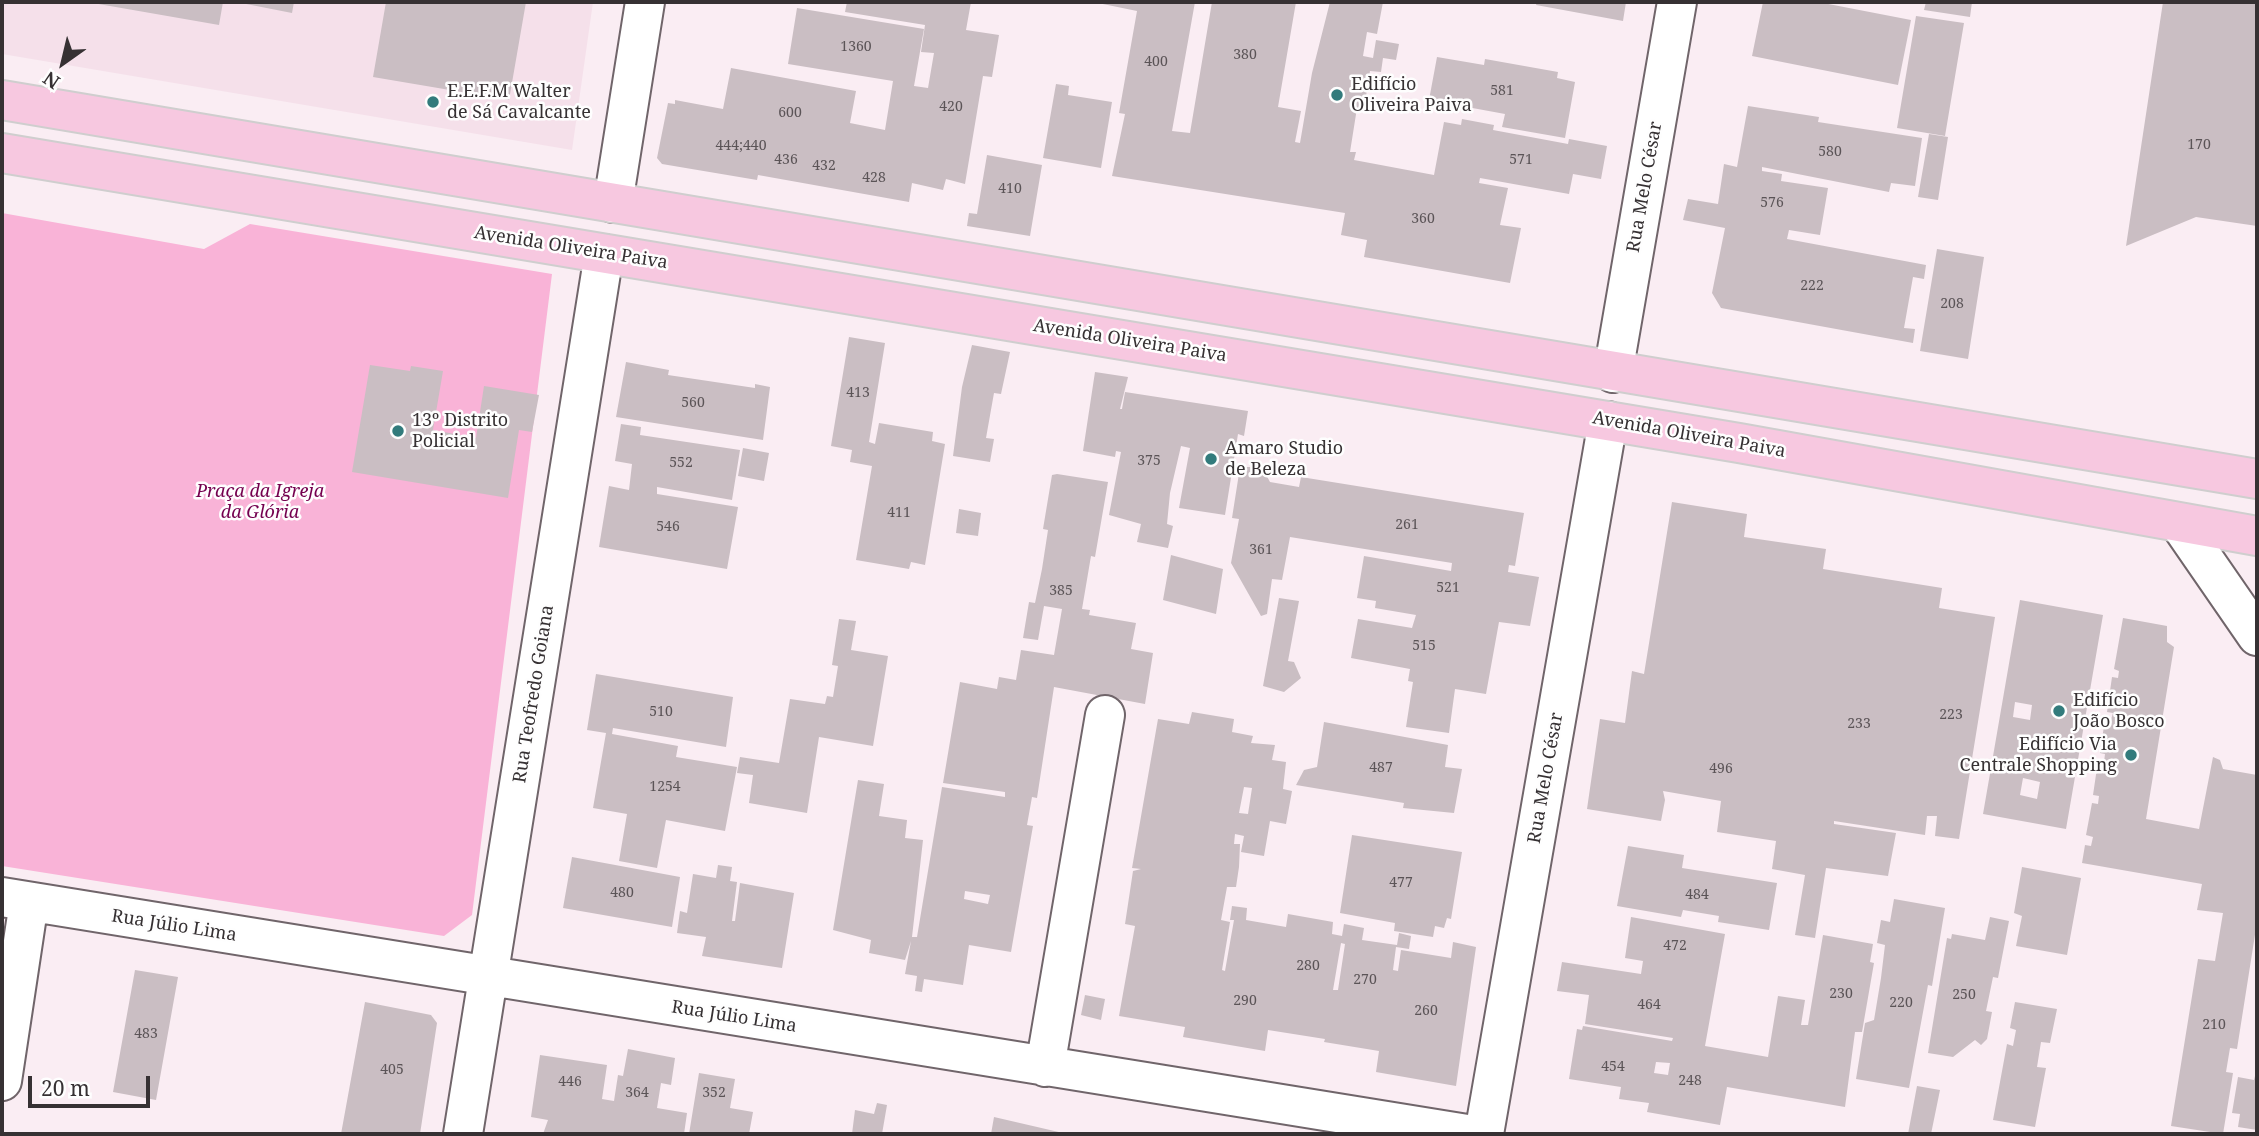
<!DOCTYPE html>
<html>
<head>
<meta charset="utf-8">
<style>
	body { margin:0 }
	#map { position:relative; width:2259px; height:1136px; overflow:hidden; background:#faedf3; font-family:"Noto Serif",serif }
	canvas { display:block }
	.frame { position:absolute; inset:0; border:4px solid #363133; pointer-events:none }
	.north { position:absolute; left:28px; top:28px; width:70px; height:70px; -webkit-text-stroke:5px #fefefe; paint-order:stroke; rotate:214deg; font-size:19px; font-weight:700; line-height:28px; text-align:center; color:#363133 }
	.north::after { content:''; display:block; margin:auto; width:24px; height:32px; background:#363133; clip-path:polygon(50% 0,100% 100%,50% 72%,0 100%) }
	.scale { position:absolute; left:28px; top:1076px; width:122px; height:32px; box-sizing:border-box; border:4px solid #363133; border-top:0; padding-left:9px; font-size:21px; line-height:24px; white-space:nowrap; color:#363133; -webkit-text-stroke:5px #fefefe; paint-order:stroke }
</style>
</head>
<body>
<div id="map">
<canvas width="2259" height="1136"></canvas>
<div class="frame"></div>
<div class="north">N</div>
<div class="scale">20 m</div>
</div>
<script>
const ctx = document.querySelector('canvas').getContext('2d');
ctx.lineJoin = 'round';
function fill(path, color) {
  ctx.fillStyle = color;
  ctx.fill(path, 'evenodd');
}
function strokePath(path, color, width, dash) {
  ctx.strokeStyle = color;
  ctx.lineWidth = width;
  ctx.lineCap = dash ? 'butt' : 'round';
  ctx.setLineDash(dash || []);
  ctx.stroke(path);
}
function drawText(font, color, halo, rows, align = 'center') {
  ctx.font = font + ' "Noto Serif",serif';
  ctx.lineWidth = 5;
  ctx.setLineDash([]);
  ctx.textBaseline = 'middle';
  ctx.strokeStyle = halo;
  ctx.fillStyle = color;
  for (const [text, x, y, turn = 0] of rows) {
    ctx.save();
    ctx.translate(x, y);
    ctx.rotate((+turn || 0) * Math.PI / 180);
    ctx.textAlign = isNaN(turn) ? turn : align;
    if (halo) ctx.strokeText(text, 0, 0);
    ctx.fillText(text, 0, 0);
    ctx.restore();
  }
}
const built = new Path2D(`
	M 2,2 L 593,2 L 572,150 L 2,54 Z`);
const green = new Path2D(`
	M 2,213 L 204,249 L 250,224 L 552,274 L 472,915 L 444,936 L 2,866 Z`);
const building = new Path2D(`
	M 87,2 L 223,2 L 219,25 Z
	M 236,2 L 294,2 L 292,13 Z
	M 386,2 L 526,2 L 509,100 L 373,77 Z
	M 847,2 L 971,2 L 966,30 L 999,35 L 992,77 L 983,76 L 965,184 L 946,179 L 943,190 L 912,183 L 909,202 L 758,175 L 757,180 L 662,164 L 657,158 L 668,103 L 675,104 L 675,100 L 723,109 L 731,68 L 856,91 L 850,123 L 885,130 L 893,81 L 788,64 L 797,8 L 924,29 L 914,86 L 928,88 L 934,53 L 921,52 L 925,25 L 845,12 Z
	M 1093,2 L 1195,2 L 1172,131 L 1190,133 L 1212,2 L 1296,2 L 1278,107 L 1301,111 L 1295,142 L 1300,143 L 1312,73 L 1330,2 L 1383,2 L 1377,34 L 1367,32 L 1363,56 L 1373,58 L 1376,40 L 1399,44 L 1396,60 L 1383,58 L 1381,72 L 1370,71 L 1364,109 L 1357,108 L 1350,152 L 1356,152 L 1354,160 L 1434,175 L 1444,122 L 1461,125 L 1462,119 L 1494,125 L 1493,130 L 1568,144 L 1569,139 L 1607,146 L 1601,179 L 1573,174 L 1569,194 L 1480,178 L 1479,183 L 1508,188 L 1500,225 L 1521,228 L 1510,283 L 1364,257 L 1367,240 L 1341,235 L 1345,213 L 1112,176 L 1125,114 L 1119,113 L 1137,11 Z
	M 1537,2 L 1626,2 L 1623,21 L 1536,5 Z
	M 1763,2 L 1818,2 L 1911,20 L 1898,85 L 1752,56 Z
	M 1926,2 L 1972,2 L 1970,17 L 1924,10 Z
	M 2163,2 L 2257,2 L 2257,226 L 2196,217 L 2126,246 Z
	M 1916,16 L 1964,23 L 1945,136 L 1897,128 Z
	M 1437,57 L 1484,65 L 1485,59 L 1558,72 L 1557,78 L 1575,82 L 1565,138 L 1502,127 L 1505,114 L 1429,100 Z
	M 1056,84 L 1069,86 L 1068,95 L 1112,102 L 1101,168 L 1043,158 Z
	M 1748,106 L 1819,117 L 1818,122 L 1922,138 L 1915,186 L 1891,183 L 1889,192 L 1762,167 L 1762,171 L 1782,174 L 1781,181 L 1828,188 L 1820,235 L 1789,230 L 1787,239 L 1926,265 L 1924,279 L 1913,277 L 1904,328 L 1915,329 L 1913,343 L 1721,308 L 1712,293 L 1725,228 L 1683,220 L 1688,199 L 1718,204 L 1724,164 L 1737,167 Z
	M 1929,134 L 1948,137 L 1938,200 L 1918,197 Z
	M 987,155 L 1042,165 L 1030,236 L 967,226 L 969,213 L 977,214 Z
	M 1937,249 L 1984,257 L 1968,359 L 1920,351 Z
	M 849,337 L 885,343 L 869,442 L 875,444 L 879,423 L 933,432 L 932,441 L 945,444 L 925,565 L 911,562 L 909,569 L 856,560 L 872,466 L 850,462 L 852,450 L 831,446 Z
	M 972,345 L 1010,352 L 1001,394 L 994,393 L 986,438 L 994,439 L 990,462 L 953,456 L 962,387 Z
	M 626,362 L 669,370 L 668,375 L 755,388 L 755,384 L 770,387 L 763,440 L 616,417 Z
	M 370,365 L 410,371 L 411,366 L 443,371 L 433,430 L 476,438 L 484,386 L 539,395 L 532,432 L 519,430 L 508,498 L 352,472 Z
	M 1095,372 L 1128,377 L 1120,409 L 1122,409 L 1125,392 L 1248,411 L 1244,436 L 1238,434 L 1225,515 L 1179,508 L 1190,448 L 1181,446 L 1170,493 L 1167,524 L 1173,526 L 1168,548 L 1137,542 L 1141,524 L 1109,515 L 1121,452 L 1116,451 L 1115,457 L 1083,451 Z
	M 621,424 L 641,427 L 640,435 L 740,450 L 732,500 L 657,487 L 657,494 L 738,507 L 727,569 L 599,547 L 609,486 L 629,490 L 632,464 L 615,461 Z
	M 743,448 L 769,453 L 764,481 L 738,476 Z
	M 1240,467 L 1262,467 L 1270,482 L 1299,487 L 1301,477 L 1524,513 L 1515,566 L 1509,565 L 1508,572 L 1539,577 L 1530,626 L 1499,622 L 1486,694 L 1455,689 L 1449,733 L 1406,727 L 1413,682 L 1408,681 L 1410,669 L 1351,658 L 1358,619 L 1412,628 L 1416,615 L 1375,608 L 1376,601 L 1357,598 L 1364,556 L 1451,571 L 1452,563 L 1290,537 L 1282,580 L 1272,579 L 1267,614 L 1261,616 L 1231,563 L 1239,519 L 1232,518 Z
	M 1057,474 L 1108,482 L 1095,557 L 1091,556 L 1082,609 L 1090,610 L 1089,615 L 1136,623 L 1131,649 L 1153,653 L 1145,704 L 1054,687 L 1037,798 L 1032,797 L 1027,825 L 1033,826 L 1011,952 L 969,945 L 963,985 L 924,979 L 922,992 L 915,991 L 917,976 L 905,974 L 911,941 L 905,960 L 869,953 L 871,940 L 833,930 L 858,780 L 884,784 L 879,816 L 907,820 L 905,838 L 923,840 L 912,937 L 917,937 L 942,787 L 1005,797 L 1005,792 L 943,783 L 960,682 L 997,689 L 999,677 L 1016,680 L 1021,650 L 1054,655 L 1062,609 L 1044,606 L 1038,640 L 1023,638 L 1029,602 L 1035,603 L 1042,569 L 1048,530 L 1043,529 L 1052,475 ZM 965,891 L 990,895 L 988,904 L 964,899 Z
	M 1672,502 L 1747,514 L 1744,537 L 1826,549 L 1823,569 L 1942,588 L 1939,608 L 1995,617 L 1959,839 L 1935,836 L 1937,816 L 1927,816 L 1925,835 L 1834,821 L 1834,824 L 1896,833 L 1888,876 L 1826,868 L 1815,938 L 1795,935 L 1805,875 L 1772,869 L 1776,841 L 1717,832 L 1721,801 L 1663,791 L 1665,800 L 1661,821 L 1587,809 L 1600,719 L 1625,723 L 1632,671 L 1644,674 Z
	M 959,509 L 981,513 L 978,536 L 956,533 Z
	M 1171,555 L 1223,569 L 1216,614 L 1163,600 Z
	M 1279,598 L 1299,601 L 1288,661 L 1294,662 L 1301,678 L 1284,692 L 1263,686 Z
	M 2020,600 L 2103,615 L 2066,829 L 1983,814 ZM 2015,702 L 2032,705 L 2030,720 L 2013,717 ZM 2023,778 L 2040,782 L 2037,799 L 2020,795 Z
	M 2123,618 L 2167,626 L 2167,642 L 2174,647 L 2146,819 L 2199,829 L 2213,757 L 2220,760 L 2223,769 L 2257,775 L 2257,922 L 2237,1049 L 2230,1048 L 2226,1072 L 2233,1073 L 2223,1134 L 2171,1126 L 2198,959 L 2215,961 L 2223,913 L 2197,910 L 2202,884 L 2082,863 L 2085,845 L 2091,846 L 2093,837 L 2086,835 L 2092,803 L 2098,804 L 2099,796 L 2093,795 L 2098,761 L 2104,762 L 2105,754 L 2100,753 L 2105,719 L 2111,720 L 2113,713 L 2107,712 L 2112,677 L 2118,678 L 2119,671 L 2114,669 Z
	M 839,619 L 856,621 L 851,650 L 888,656 L 873,746 L 819,737 L 807,813 L 749,803 L 753,775 L 737,773 L 740,757 L 779,763 L 790,699 L 825,704 L 827,696 L 833,697 L 838,666 L 832,665 Z
	M 596,674 L 733,697 L 726,747 L 613,728 L 612,734 L 678,746 L 676,757 L 737,767 L 725,831 L 666,820 L 657,868 L 619,861 L 627,814 L 593,808 L 606,733 L 587,730 Z
	M 1192,712 L 1234,719 L 1232,732 L 1253,736 L 1251,743 L 1275,745 L 1272,760 L 1286,762 L 1283,789 L 1292,791 L 1286,824 L 1270,821 L 1264,856 L 1241,852 L 1244,836 L 1235,834 L 1234,844 L 1240,844 L 1239,867 L 1236,887 L 1227,887 L 1221,920 L 1230,922 L 1222,970 L 1225,971 L 1234,920 L 1230,920 L 1232,906 L 1247,908 L 1246,920 L 1286,927 L 1288,914 L 1333,922 L 1332,934 L 1342,936 L 1344,924 L 1364,928 L 1362,940 L 1397,945 L 1399,933 L 1411,936 L 1409,949 L 1396,947 L 1393,970 L 1398,971 L 1401,950 L 1451,958 L 1453,942 L 1476,947 L 1456,1086 L 1376,1072 L 1379,1051 L 1324,1042 L 1325,1039 L 1268,1030 L 1265,1051 L 1183,1037 L 1185,1027 L 1119,1016 L 1135,926 L 1125,924 L 1133,871 L 1141,869 L 1132,868 L 1158,719 L 1189,724 ZM 1244,787 L 1252,788 L 1248,814 L 1239,813 ZM 1341,943 L 1345,944 L 1338,990 L 1333,990 Z
	M 1324,722 L 1448,745 L 1445,767 L 1462,769 L 1454,813 L 1403,808 L 1404,803 L 1296,785 L 1304,770 L 1317,767 Z
	M 1352,835 L 1462,852 L 1451,919 L 1447,918 L 1444,928 L 1435,926 L 1433,937 L 1394,931 L 1395,923 L 1340,913 Z
	M 1628,846 L 1684,855 L 1682,868 L 1777,883 L 1769,930 L 1718,922 L 1719,916 L 1683,910 L 1681,917 L 1617,906 Z
	M 572,857 L 680,877 L 672,927 L 563,908 Z
	M 718,865 L 732,867 L 730,881 L 737,882 L 732,921 L 735,921 L 740,883 L 794,893 L 782,968 L 702,956 L 706,937 L 677,933 L 680,911 L 687,913 L 693,874 L 716,878 Z
	M 2022,867 L 2081,878 L 2067,955 L 2016,946 L 2022,916 L 2014,913 Z
	M 1894,899 L 1945,908 L 1932,986 L 1928,985 L 1909,1088 L 1856,1079 L 1865,1023 L 1874,1020 L 1881,978 L 1885,945 L 1877,943 L 1881,920 L 1890,922 Z
	M 1631,917 L 1725,934 L 1705,1046 L 1768,1057 L 1778,996 L 1805,1000 L 1801,1025 L 1808,1025 L 1823,935 L 1873,944 L 1870,962 L 1874,963 L 1862,1032 L 1855,1032 L 1845,1107 L 1727,1087 L 1720,1125 L 1647,1112 L 1649,1103 L 1619,1099 L 1621,1087 L 1569,1079 L 1577,1029 L 1582,1030 L 1583,1026 L 1672,1041 L 1673,1038 L 1585,1024 L 1589,995 L 1557,991 L 1562,962 L 1641,974 L 1643,961 L 1625,958 ZM 1656,1062 L 1670,1063 L 1668,1075 L 1654,1073 Z
	M 1990,917 L 2009,921 L 1998,978 L 1993,977 L 1986,1011 L 1992,1012 L 1987,1039 L 1981,1045 L 1975,1040 L 1953,1057 L 1928,1053 L 1947,938 L 1951,939 L 1952,934 L 1985,940 Z
	M 135,970 L 178,977 L 156,1100 L 113,1092 Z
	M 1085,995 L 1105,999 L 1101,1020 L 1081,1015 Z
	M 365,1002 L 431,1015 L 437,1023 L 420,1134 L 341,1134 Z
	M 2015,1002 L 2057,1009 L 2050,1043 L 2041,1042 L 2037,1067 L 2046,1068 L 2035,1127 L 1993,1120 L 2007,1044 L 2013,1046 L 2016,1030 L 2010,1028 Z
	M 628,1049 L 675,1058 L 671,1085 L 661,1083 L 657,1108 L 687,1113 L 684,1134 L 543,1134 L 548,1120 L 531,1117 L 540,1055 L 607,1065 L 602,1099 L 614,1101 L 618,1075 L 623,1076 Z
	M 699,1073 L 735,1079 L 730,1108 L 753,1112 L 749,1134 L 689,1134 Z
	M 2255,1076 L 2257,1076 L 2257,1130 L 2238,1127 L 2240,1114 L 2232,1113 L 2238,1077 L 2254,1080 Z
	M 1917,1086 L 1940,1090 L 1931,1134 L 1908,1134 Z
	M 877,1103 L 887,1105 L 882,1134 L 852,1134 L 855,1110 L 874,1114 Z
	M 994,1117 L 1063,1133 L 1063,1134 L 991,1134 Z`);
const minor = new Path2D(`
	M 613,203 L 645,2
	M 1613,373 L 1677,2
	M 2179,523 L 2257,636
	M 2,897 L 1467,1134
	M 1045,1067 L 1105,715
	M 2,1081 L 29,902
	M 463,1134 L 604,254
	M 1484,1134 L 1608,421`);
const major = new Path2D(`
	M 2,100 L 2257,479
	M 2,153 L 1739,443 L 2257,536`);
const markers = [
	[1337,95,7,"#327b7c"],
	[433,102,7,"#327b7c"],
	[398,431,7,"#327b7c"],
	[1211,459,7,"#327b7c"],
	[2059,711,7,"#327b7c"],
	[2131,755,7,"#327b7c"]
];
const numberNames = [
	["1360",856,47],
	["380",1245,55],
	["400",1156,62],
	["581",1502,91],
	["420",951,107],
	["600",790,113],
	["170",2199,145],
	["444;440",741,146],
	["580",1830,152],
	["436",786,160],
	["571",1521,160],
	["432",824,166],
	["428",874,178],
	["410",1010,189],
	["576",1772,203],
	["360",1423,219],
	["222",1812,286],
	["208",1952,304],
	["413",858,393],
	["560",693,403],
	["375",1149,461],
	["552",681,463],
	["411",899,513],
	["261",1407,525],
	["546",668,527],
	["361",1261,550],
	["521",1448,588],
	["385",1061,591],
	["515",1424,646],
	["510",661,712],
	["223",1951,715],
	["233",1859,724],
	["487",1381,768],
	["496",1721,769],
	["1254",665,787],
	["477",1401,883],
	["480",622,893],
	["484",1697,895],
	["472",1675,946],
	["280",1308,966],
	["270",1365,980],
	["230",1841,994],
	["250",1964,995],
	["290",1245,1001],
	["220",1901,1003],
	["464",1649,1005],
	["260",1426,1011],
	["210",2214,1025],
	["483",146,1034],
	["454",1613,1067],
	["405",392,1070],
	["248",1690,1081],
	["446",570,1082],
	["364",637,1093],
	["352",714,1093]
];
const poiNames = [
	["Edifício",1351,85],
	["Oliveira Paiva",1351,106],
	["E.E.F.M Walter",447,92],
	["de Sá Cavalcante",447,113],
	["13º Distrito",412,421],
	["Policial",412,442],
	["Amaro Studio",1225,449],
	["de Beleza",1225,470],
	["Edifício",2073,701],
	["João Bosco",2073,722],
	["Edifício Via",2117,745,"right"],
	["Centrale Shopping",2117,766,"right"]
];
const streetNames = [
	["Rua Melo César",1645,187,-80],
	["Avenida Oliveira Paiva",571,248,9],
	["Avenida Oliveira Paiva",1130,341,9],
	["Avenida Oliveira Paiva",1689,435,10],
	["Rua Teofredo Goiana",534,694,-81],
	["Rua Melo César",1546,778,-80],
	["Rua Júlio Lima",174,926,9],
	["Rua Júlio Lima",734,1017,9]
];
const parkNames = [
	["Praça da Igreja",260,492],
	["da Glória",260,513]
];
fill(built, '#f5e0ea');
fill(green, '#f9b3d7');
fill(building, '#cabec3');
strokePath(minor, '#70656a', 42);
strokePath(major, '#cfcece', 42);
strokePath(minor, '#fff', 38);
strokePath(major, '#f7c8e0', 38);
for (const [x, y, r, color] of markers) {
  const dot = new Path2D();
  dot.arc(x, y, r, 0, 2 * Math.PI);
  ctx.fillStyle = color;
  ctx.fill(dot);
  strokePath(dot, '#fefefe', 2.5);
}
drawText('14px', '#5b5457', null, numberNames);
drawText('18px', '#363133', '#fefefe', poiNames, 'left');
drawText('18px', '#363133', '#fefefe', streetNames);
drawText('italic 18px', '#74004f', '#fefefe', parkNames);
</script>
</body>
</html>
